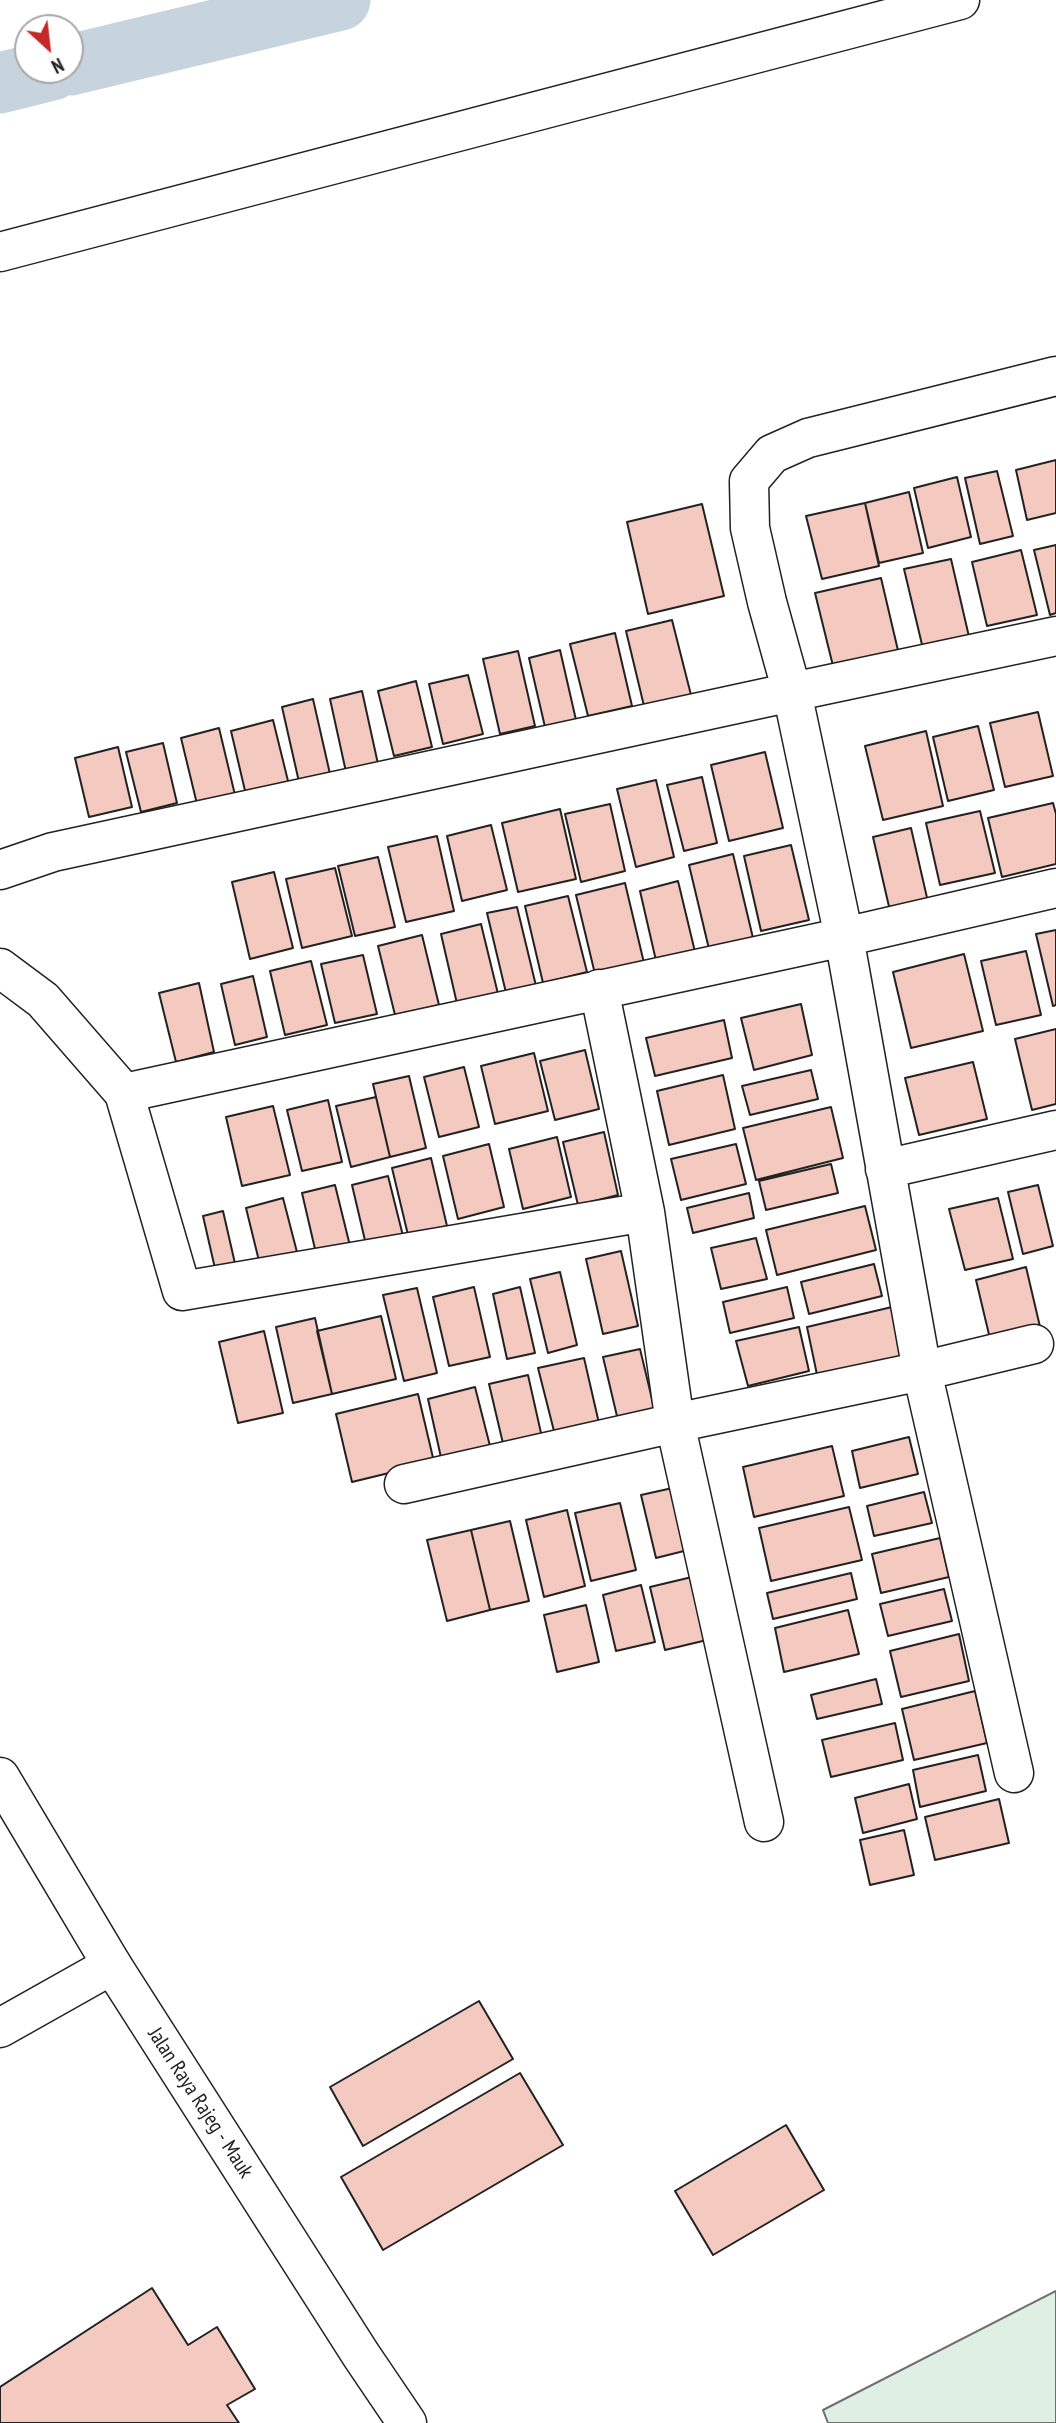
<!DOCTYPE html>
<html>
<head>
<meta charset="utf-8">
<style>
	body { margin:0 }
	#map { position:relative; width:1056px; height:2423px; overflow:hidden; background:#fff; font-family:"PT Sans Narrow",sans-serif }
	canvas { display:block }
	.north { position:absolute; left:14px; top:14px; width:70px; height:70px; box-sizing:border-box; background:#fff; border:2px solid #a7a7a7; border-radius:50%; rotate:153deg; font-size:19px; font-weight:700; line-height:28px; text-align:center; color:#222 }
	.north::after { content:''; display:block; margin:auto; width:24px; height:32px; background:#c62828; clip-path:polygon(50% 0,100% 100%,50% 72%,0 100%) }
</style>
</head>
<body>
<div id="map">
<canvas width="1056" height="2423"></canvas>
<div class="north">N</div>
</div>
<script>
const ctx = document.querySelector('canvas').getContext('2d');
ctx.lineJoin = 'round';
function fill(path, color) {
  ctx.fillStyle = color;
  ctx.fill(path, 'evenodd');
}
function strokePath(path, color, width, dash) {
  ctx.strokeStyle = color;
  ctx.lineWidth = width;
  ctx.lineCap = dash ? 'butt' : 'round';
  ctx.setLineDash(dash || []);
  ctx.stroke(path);
}
function drawText(font, color, halo, rows, align = 'center') {
  ctx.font = font + ' "PT Sans Narrow",sans-serif';
  ctx.lineWidth = 5;
  ctx.setLineDash([]);
  ctx.textBaseline = 'middle';
  ctx.strokeStyle = halo;
  ctx.fillStyle = color;
  for (const [text, x, y, turn = 0] of rows) {
    ctx.save();
    ctx.translate(x, y);
    ctx.rotate((+turn || 0) * Math.PI / 180);
    ctx.textAlign = isNaN(turn) ? turn : align;
    if (halo) ctx.strokeText(text, 0, 0);
    ctx.fillText(text, 0, 0);
    ctx.restore();
  }
}
const green = new Path2D(`
	M 1056,2291 L 1056,2423 L 828,2423 L 823,2410 Z`);
const canal = new Path2D(`
	M 70,65 L 340,0
	M 0,83 L 52,70`);
const building = new Path2D(`
	M 1056,460 L 1056,513 L 1027,520 L 1016,470 Z
	M 997,471 L 1013,536 L 980,544 L 965,478 Z
	M 957,477 L 971,537 L 928,548 L 914,488 Z
	M 909,492 L 923,553 L 879,563 L 865,503 Z
	M 865,503 L 879,566 L 822,579 L 806,516 Z
	M 702,504 L 724,596 L 648,614 L 627,522 Z
	M 1056,545 L 1056,613 L 1050,615 L 1034,550 Z
	M 1021,550 L 1037,615 L 987,626 L 972,562 Z
	M 951,559 L 970,641 L 924,653 L 904,569 Z
	M 881,578 L 900,659 L 835,674 L 815,593 Z
	M 672,620 L 691,695 L 644,706 L 626,631 Z
	M 615,633 L 632,706 L 588,716 L 570,644 Z
	M 560,650 L 576,720 L 545,727 L 529,658 Z
	M 518,651 L 535,726 L 500,734 L 483,659 Z
	M 468,675 L 483,734 L 443,744 L 429,684 Z
	M 416,681 L 432,747 L 394,756 L 378,691 Z
	M 362,691 L 378,764 L 346,772 L 330,699 Z
	M 313,699 L 330,774 L 299,782 L 282,707 Z
	M 1038,712 L 1053,776 L 1005,787 L 990,723 Z
	M 273,720 L 289,785 L 246,795 L 231,731 Z
	M 978,726 L 994,790 L 948,801 L 933,737 Z
	M 219,728 L 235,795 L 197,804 L 181,738 Z
	M 926,731 L 943,806 L 883,820 L 865,746 Z
	M 163,743 L 177,803 L 141,812 L 126,752 Z
	M 118,747 L 132,807 L 89,817 L 75,758 Z
	M 765,752 L 783,828 L 729,841 L 711,765 Z
	M 702,777 L 717,843 L 684,851 L 667,785 Z
	M 656,780 L 674,857 L 636,867 L 617,789 Z
	M 1053,803 L 1056,814 L 1056,864 L 1002,877 L 988,818 Z
	M 610,804 L 625,871 L 581,882 L 565,814 Z
	M 560,809 L 576,879 L 518,892 L 502,823 Z
	M 980,811 L 995,873 L 940,885 L 926,823 Z
	M 491,825 L 507,890 L 462,901 L 447,836 Z
	M 911,828 L 928,902 L 890,911 L 873,837 Z
	M 437,836 L 454,911 L 406,922 L 388,847 Z
	M 791,845 L 809,920 L 761,931 L 744,856 Z
	M 733,854 L 753,938 L 709,949 L 689,865 Z
	M 378,857 L 395,927 L 355,936 L 338,866 Z
	M 335,868 L 352,936 L 302,948 L 286,879 Z
	M 274,872 L 293,948 L 250,959 L 232,882 Z
	M 678,881 L 696,956 L 657,965 L 640,891 Z
	M 625,883 L 644,963 L 595,974 L 576,895 Z
	M 568,896 L 587,972 L 543,983 L 525,906 Z
	M 517,907 L 537,990 L 507,997 L 487,913 Z
	M 481,924 L 499,998 L 458,1008 L 441,934 Z
	M 1056,930 L 1056,1005 L 1053,1006 L 1036,934 Z
	M 422,935 L 439,1005 L 395,1015 L 378,946 Z
	M 1026,951 L 1041,1015 L 996,1025 L 981,961 Z
	M 964,954 L 983,1031 L 911,1048 L 893,972 Z
	M 363,955 L 377,1014 L 335,1023 L 321,964 Z
	M 311,961 L 327,1025 L 285,1035 L 270,971 Z
	M 253,976 L 267,1037 L 235,1045 L 221,984 Z
	M 199,983 L 214,1052 L 176,1062 L 159,993 Z
	M 801,1004 L 812,1055 L 754,1070 L 741,1018 Z
	M 724,1020 L 732,1058 L 655,1076 L 646,1038 Z
	M 1056,1029 L 1056,1104 L 1032,1110 L 1015,1039 Z
	M 585,1050 L 599,1109 L 555,1120 L 540,1061 Z
	M 534,1053 L 548,1111 L 495,1124 L 481,1066 Z
	M 973,1062 L 987,1119 L 919,1135 L 905,1078 Z
	M 464,1067 L 479,1127 L 439,1137 L 424,1077 Z
	M 811,1070 L 818,1099 L 750,1115 L 742,1086 Z
	M 723,1075 L 735,1129 L 669,1145 L 657,1091 Z
	M 409,1076 L 426,1148 L 390,1157 L 373,1084 Z
	M 376,1097 L 390,1157 L 351,1167 L 336,1106 Z
	M 328,1100 L 342,1162 L 302,1171 L 287,1110 Z
	M 273,1106 L 290,1175 L 242,1186 L 226,1117 Z
	M 831,1107 L 843,1158 L 756,1180 L 743,1128 Z
	M 604,1132 L 618,1195 L 578,1205 L 563,1142 Z
	M 557,1137 L 571,1197 L 523,1209 L 509,1149 Z
	M 489,1144 L 504,1207 L 458,1219 L 443,1156 Z
	M 736,1144 L 746,1184 L 681,1200 L 671,1159 Z
	M 431,1158 L 447,1226 L 408,1235 L 392,1168 Z
	M 831,1164 L 838,1193 L 766,1210 L 759,1181 Z
	M 388,1176 L 404,1240 L 367,1249 L 352,1185 Z
	M 335,1185 L 352,1254 L 318,1262 L 302,1193 Z
	M 1038,1185 L 1053,1246 L 1023,1254 L 1008,1192 Z
	M 749,1193 L 754,1218 L 693,1233 L 687,1208 Z
	M 283,1198 L 298,1256 L 260,1265 L 246,1208 Z
	M 998,1198 L 1013,1259 L 965,1270 L 949,1209 Z
	M 865,1206 L 876,1250 L 777,1275 L 766,1230 Z
	M 223,1211 L 239,1281 L 219,1286 L 203,1216 Z
	M 756,1238 L 767,1279 L 721,1289 L 711,1248 Z
	M 621,1251 L 638,1326 L 603,1334 L 586,1259 Z
	M 874,1264 L 882,1296 L 809,1314 L 801,1282 Z
	M 1026,1267 L 1041,1331 L 991,1343 L 976,1280 Z
	M 560,1272 L 577,1345 L 548,1353 L 530,1279 Z
	M 474,1287 L 490,1357 L 449,1366 L 433,1297 Z
	M 520,1287 L 535,1353 L 507,1359 L 493,1294 Z
	M 787,1287 L 794,1318 L 730,1333 L 723,1302 Z
	M 417,1288 L 437,1373 L 404,1381 L 383,1295 Z
	M 892,1307 L 906,1367 L 820,1389 L 807,1327 Z
	M 381,1316 L 396,1379 L 332,1394 L 317,1331 Z
	M 315,1318 L 332,1394 L 293,1403 L 276,1327 Z
	M 799,1327 L 809,1371 L 748,1386 L 736,1341 Z
	M 264,1331 L 283,1413 L 238,1423 L 219,1342 Z
	M 640,1349 L 657,1420 L 620,1429 L 603,1357 Z
	M 584,1358 L 601,1432 L 557,1443 L 538,1368 Z
	M 528,1375 L 543,1442 L 505,1452 L 489,1384 Z
	M 475,1387 L 491,1450 L 442,1462 L 428,1399 Z
	M 418,1394 L 434,1462 L 352,1482 L 336,1414 Z
	M 909,1437 L 918,1474 L 860,1488 L 852,1451 Z
	M 832,1446 L 844,1496 L 754,1517 L 743,1467 Z
	M 677,1487 L 692,1549 L 656,1558 L 641,1495 Z
	M 924,1492 L 932,1523 L 874,1536 L 867,1506 Z
	M 620,1503 L 636,1570 L 591,1581 L 575,1513 Z
	M 849,1507 L 862,1560 L 771,1581 L 759,1528 Z
	M 567,1510 L 585,1586 L 544,1597 L 526,1520 Z
	M 510,1521 L 529,1601 L 490,1610 L 471,1530 Z
	M 471,1530 L 490,1610 L 447,1621 L 427,1540 Z
	M 940,1538 L 949,1577 L 881,1593 L 872,1554 Z
	M 851,1573 L 857,1599 L 773,1619 L 767,1593 Z
	M 692,1577 L 707,1640 L 665,1650 L 650,1587 Z
	M 641,1585 L 655,1642 L 616,1651 L 603,1595 Z
	M 944,1589 L 952,1621 L 888,1636 L 880,1604 Z
	M 586,1605 L 599,1662 L 557,1672 L 544,1615 Z
	M 848,1610 L 859,1654 L 784,1672 L 775,1628 Z
	M 959,1634 L 969,1681 L 901,1697 L 890,1651 Z
	M 876,1679 L 882,1704 L 817,1719 L 811,1695 Z
	M 975,1691 L 987,1743 L 914,1760 L 902,1709 Z
	M 895,1723 L 903,1760 L 831,1777 L 822,1740 Z
	M 978,1755 L 986,1791 L 920,1807 L 913,1770 Z
	M 909,1784 L 917,1819 L 863,1833 L 855,1798 Z
	M 999,1799 L 1009,1843 L 935,1860 L 925,1817 Z
	M 904,1830 L 914,1875 L 870,1885 L 860,1840 Z
	M 479,2001 L 513,2059 L 363,2146 L 330,2087 Z
	M 520,2073 L 563,2145 L 383,2250 L 341,2177 Z
	M 786,2125 L 824,2190 L 713,2255 L 675,2191 Z
	M 152,2288 L 188,2345 L 217,2327 L 255,2389 L 227,2405 L 239,2423 L 0,2423 L 0,2387 Z`);
const minor = new Path2D(`
	M 0,252 L 960,0
	M 1056,376 L 808,438 L 772,454 L 749,481 L 750,528 L 767,602 L 792,692 L 1056,636
	M 0,870 L 53,852 L 792,692 L 844,937 L 922,1371 L 1014,1773
	M 0,968 L 43,1000 L 124,1093 L 844,937 L 1056,888
	M 599,989 L 645,1212 L 675,1423 L 764,1822
	M 124,1093 L 182,1291 L 645,1212
	M 885,1169 L 1056,1130
	M 404,1484 L 675,1423 L 922,1371 L 1034,1344
	M 0,2028 L 112,1965`);
const major = new Path2D(`
	M 0,1777 L 112,1965 L 361,2355 L 407,2423`);
const streetNames = [
	["Jalan Raya Rajeg - Mauk",200,2103,57]
];
fill(green, '#e0efe3');
strokePath(green, '#6f6f6f', 2);
strokePath(canal, '#c7d3dd', 61);
fill(building, '#f3c9c0');
strokePath(building, '#222', 2);
strokePath(minor, '#222', 41);
strokePath(major, '#222', 41);
strokePath(minor, '#fff', 38);
strokePath(major, '#fff', 38);
drawText('21px', '#222', '#fff', streetNames);
</script>
</body>
</html>
